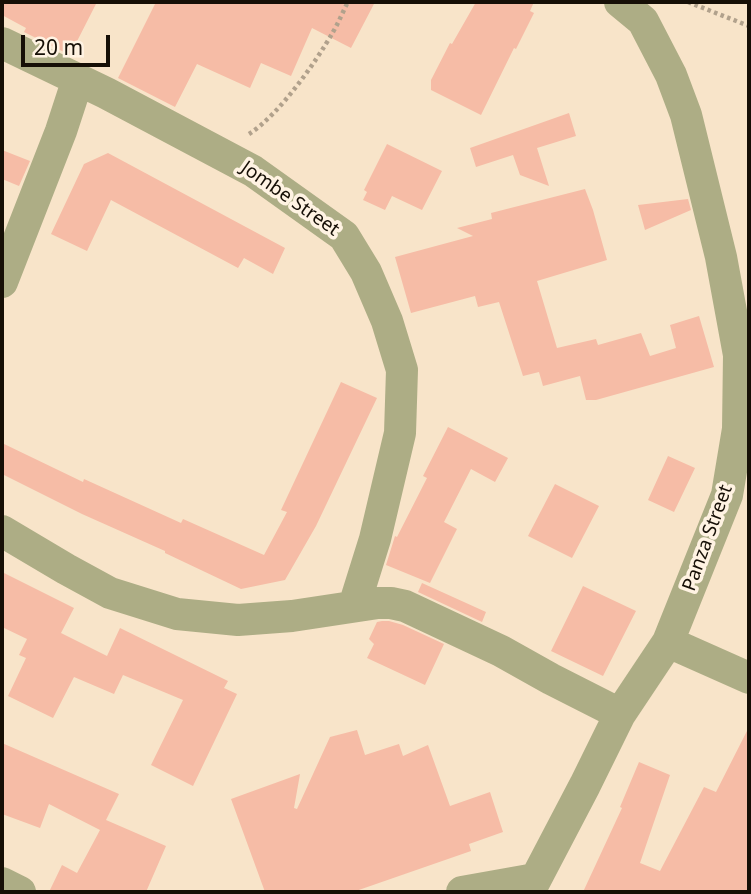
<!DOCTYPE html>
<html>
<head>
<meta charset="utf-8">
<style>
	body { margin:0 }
	#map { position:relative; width:751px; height:894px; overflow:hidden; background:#f8e4c9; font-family:"Noto Sans",sans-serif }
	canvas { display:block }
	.frame { position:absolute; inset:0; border:4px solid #160f06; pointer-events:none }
	.scale { position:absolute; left:21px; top:35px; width:89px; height:32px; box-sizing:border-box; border:4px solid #160f06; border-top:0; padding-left:9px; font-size:21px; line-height:24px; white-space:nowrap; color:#160f06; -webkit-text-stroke:5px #fff3e3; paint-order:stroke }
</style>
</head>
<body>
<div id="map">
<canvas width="751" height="894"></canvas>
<div class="frame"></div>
<div class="scale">20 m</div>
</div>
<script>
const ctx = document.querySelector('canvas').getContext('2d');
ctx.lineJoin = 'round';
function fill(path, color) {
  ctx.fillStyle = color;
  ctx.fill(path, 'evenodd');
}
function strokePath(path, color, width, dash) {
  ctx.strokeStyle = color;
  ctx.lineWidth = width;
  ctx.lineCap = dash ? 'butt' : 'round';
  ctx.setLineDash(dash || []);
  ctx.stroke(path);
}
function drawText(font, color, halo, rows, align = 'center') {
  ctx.font = font + ' "Noto Sans",sans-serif';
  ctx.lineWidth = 7;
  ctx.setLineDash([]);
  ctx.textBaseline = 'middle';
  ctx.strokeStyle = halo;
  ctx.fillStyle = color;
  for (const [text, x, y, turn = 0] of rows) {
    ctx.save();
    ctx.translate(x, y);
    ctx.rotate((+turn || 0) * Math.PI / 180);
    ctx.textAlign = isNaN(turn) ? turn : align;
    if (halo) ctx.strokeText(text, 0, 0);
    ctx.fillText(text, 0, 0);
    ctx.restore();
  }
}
const building = new Path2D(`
	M 2,2 L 97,2 L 70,55 L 24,32 L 26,28 L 2,15 Z
	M 156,2 L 375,2 L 351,48 L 312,28 L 291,76 L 261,63 L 250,88 L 197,64 L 175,107 L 118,78 Z
	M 476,2 L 534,2 L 530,11 L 534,13 L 516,49 L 514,48 L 481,115 L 431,90 L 431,80 L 450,43 L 452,44 Z
	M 569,113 L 576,136 L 537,148 L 549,186 L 520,175 L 513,155 L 476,167 L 470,148 Z
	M 387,144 L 442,171 L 422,210 L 392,196 L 385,210 L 363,200 L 367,192 L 364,190 Z
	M 2,150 L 30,161 L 19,186 L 2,179 Z
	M 108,153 L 285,248 L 273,274 L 244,258 L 238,268 L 111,200 L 87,251 L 51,234 L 84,164 Z
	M 585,189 L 593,210 L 607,260 L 537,281 L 557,348 L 596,339 L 598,345 L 641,333 L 650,356 L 676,348 L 670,325 L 699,316 L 714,367 L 596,400 L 586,400 L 580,376 L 543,386 L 539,372 L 523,376 L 499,302 L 478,307 L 475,296 L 411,313 L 395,257 L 473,236 L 457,228 L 492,219 L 491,213 Z
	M 688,199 L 691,210 L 645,230 L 638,205 Z
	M 341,382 L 377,398 L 316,526 L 285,580 L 241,589 L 165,553 L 165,551 L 82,514 L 2,474 L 2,443 L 83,482 L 84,479 L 181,523 L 183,519 L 264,555 L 287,512 L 281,510 Z
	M 448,427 L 508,458 L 495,482 L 471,469 L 444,522 L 457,529 L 430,583 L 386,565 L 395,536 L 397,537 L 427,478 L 423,476 Z
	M 668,456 L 695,468 L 674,512 L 648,500 Z
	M 555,484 L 599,506 L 572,558 L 528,536 Z
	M 2,572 L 74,608 L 61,633 L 107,656 L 120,628 L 228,681 L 224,688 L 237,694 L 193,786 L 151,765 L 183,700 L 123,675 L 114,694 L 74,677 L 53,718 L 8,696 L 26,658 L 19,655 L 27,639 L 2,627 Z
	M 422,583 L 486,612 L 482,622 L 418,592 Z
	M 583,586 L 636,611 L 603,676 L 551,651 Z
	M 382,621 L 389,621 L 403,625 L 444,644 L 425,685 L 367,658 L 374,644 L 369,639 L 377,622 Z
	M 749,727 L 749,892 L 583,892 L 622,808 L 620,807 L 639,762 L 670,775 L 640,863 L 660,871 L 704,787 L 716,792 Z
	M 357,730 L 365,755 L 399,744 L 403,756 L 428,745 L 450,806 L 490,792 L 503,832 L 469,844 L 471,851 L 353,892 L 265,892 L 231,799 L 300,774 L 294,808 L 297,809 L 330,737 Z
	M 2,743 L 119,794 L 106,820 L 166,846 L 146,892 L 49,892 L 62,865 L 77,873 L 100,830 L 49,804 L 40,828 L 2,814 Z`);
const path = new Path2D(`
	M 688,2 L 749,26
	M 249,134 C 279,115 316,62 333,32 C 339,22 343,11 348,2`);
const minor = new Path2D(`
	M 2,43 L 106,93 L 253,171 L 344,236 L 366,272 L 387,321 L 402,370 L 400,433 L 375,539 L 354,606
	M 2,282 L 61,131 L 78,79
	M 2,531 L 66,569 L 110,593 L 177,614 L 238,620 L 292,616 L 378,603 L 391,603 L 405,606 L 501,651 L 551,679 L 620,714
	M 668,642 L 749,678
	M 2,883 L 20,892
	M 462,892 L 535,879
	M 529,892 L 585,785 L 620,714 L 668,642 L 727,495 L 738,429 L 739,355 L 721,257 L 686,115 L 671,75 L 643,21 L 620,2`);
const streetNames = [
	["Jombe Street",290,199,35],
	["Panza Street",708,538,-70]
];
fill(building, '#f6bca6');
strokePath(path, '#b1a18c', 4.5, [3.5, 3.5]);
strokePath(minor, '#adad85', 32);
drawText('19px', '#160f06', '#fff3e3', streetNames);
</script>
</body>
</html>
